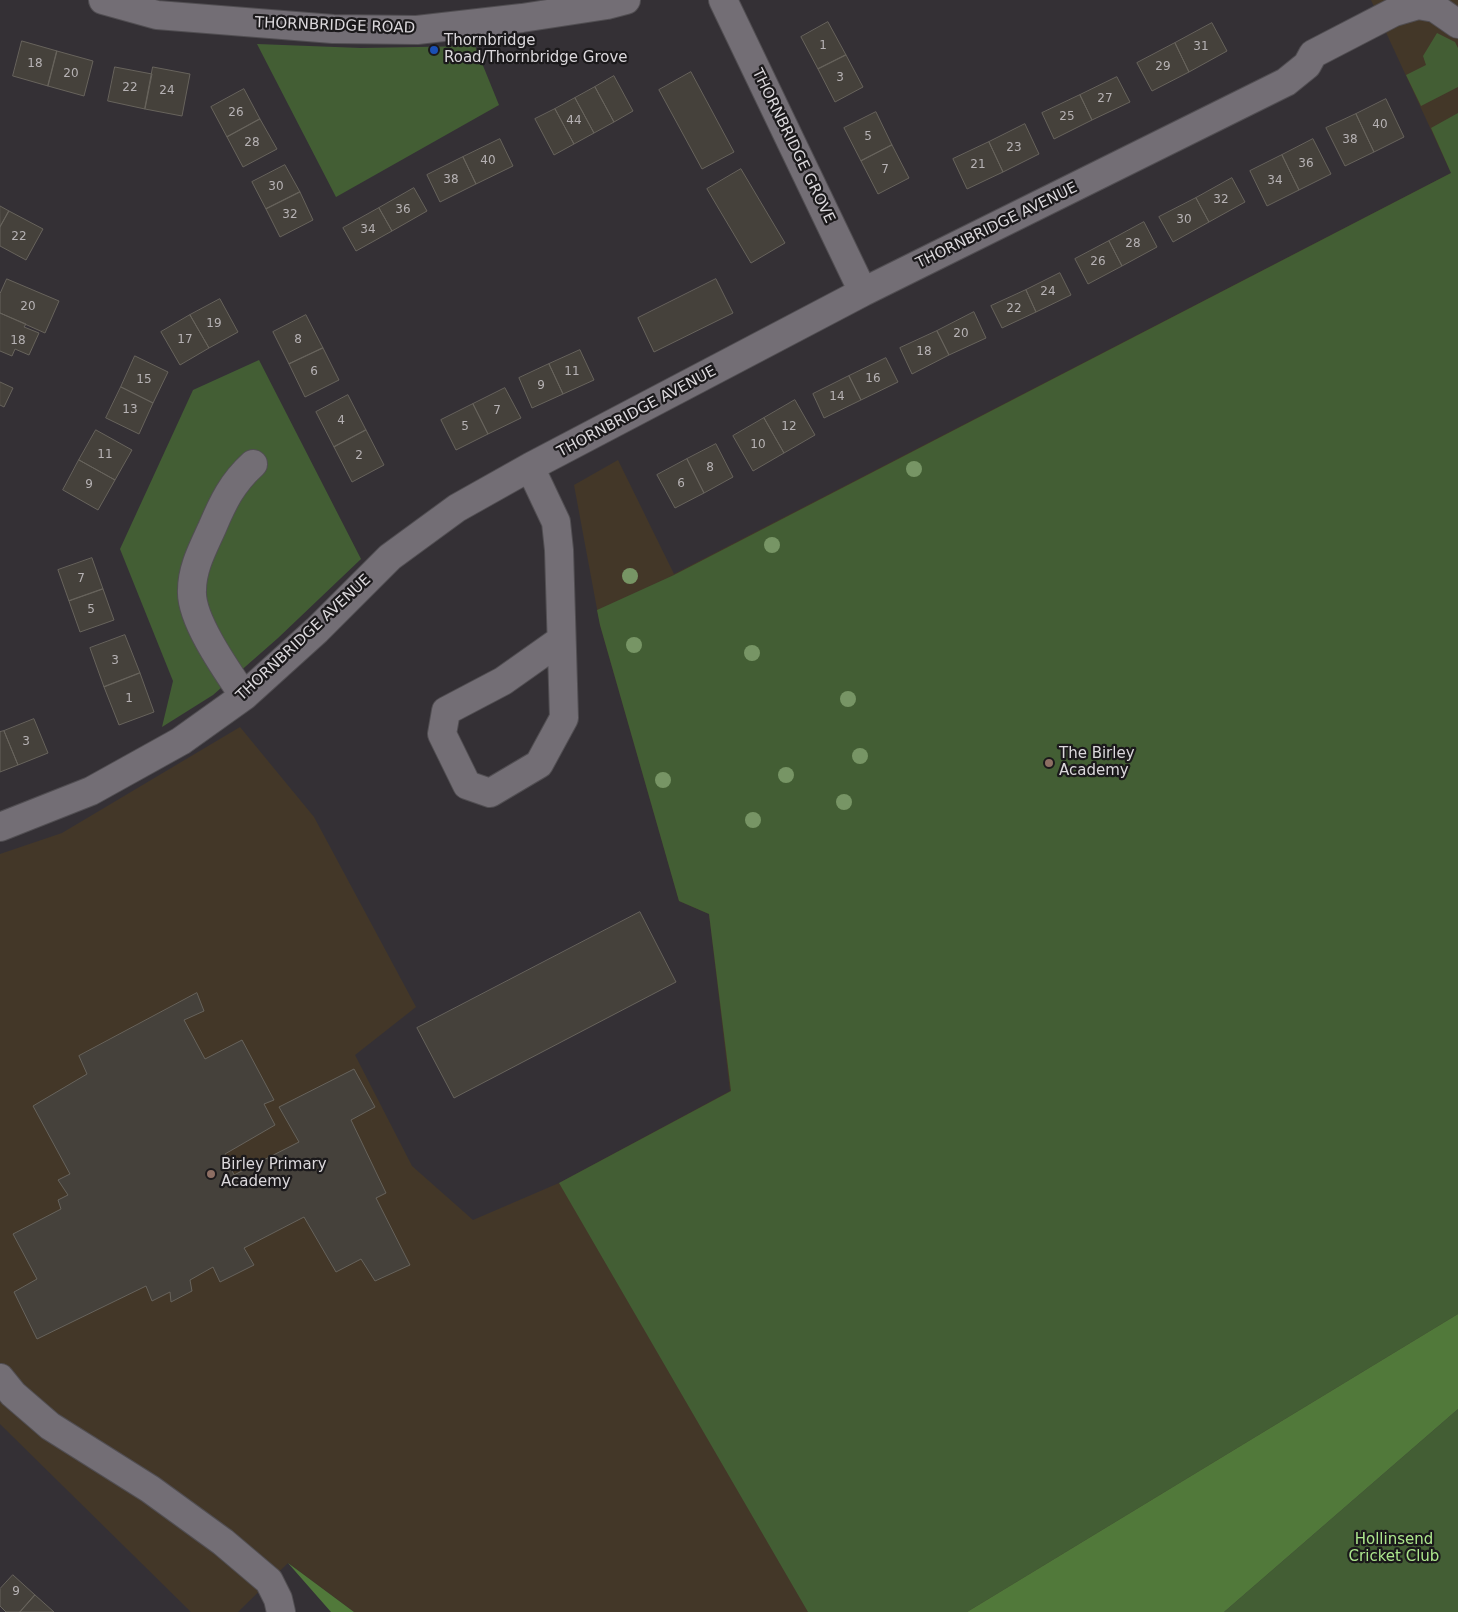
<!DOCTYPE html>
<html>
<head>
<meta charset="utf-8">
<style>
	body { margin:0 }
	canvas { display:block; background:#343035 }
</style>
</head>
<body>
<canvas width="1458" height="1612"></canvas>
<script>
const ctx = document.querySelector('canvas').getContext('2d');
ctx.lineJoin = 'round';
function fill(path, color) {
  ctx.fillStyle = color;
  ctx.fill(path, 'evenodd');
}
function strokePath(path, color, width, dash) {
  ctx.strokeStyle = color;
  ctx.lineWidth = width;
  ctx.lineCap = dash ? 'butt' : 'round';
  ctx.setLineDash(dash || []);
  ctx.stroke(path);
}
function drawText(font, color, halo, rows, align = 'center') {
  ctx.font = font + ' "DejaVu Sans",sans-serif';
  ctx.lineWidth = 4.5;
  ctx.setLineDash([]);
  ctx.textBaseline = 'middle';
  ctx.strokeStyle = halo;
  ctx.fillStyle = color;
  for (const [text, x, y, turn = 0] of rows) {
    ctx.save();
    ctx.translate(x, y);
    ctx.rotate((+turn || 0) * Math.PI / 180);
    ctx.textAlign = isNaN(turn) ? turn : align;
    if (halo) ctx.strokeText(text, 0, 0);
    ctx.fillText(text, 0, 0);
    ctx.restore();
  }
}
const education = new Path2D(`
	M 1371,0 L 1458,0 L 1458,1314 L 967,1612 L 354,1612 L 288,1563 L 238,1612 L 191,1612 L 0,1424 L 0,854 L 62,833 L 240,727 L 314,817 L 416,1007 L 355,1055 L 412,1166 L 473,1220 L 559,1183 L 730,1091 L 709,914 L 679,901 L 600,625 L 574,485 L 618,460 L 674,574 L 1451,173 Z`);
const green = new Path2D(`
	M 1437,33 L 1455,42 L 1458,48 L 1458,87 L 1421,106 L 1406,75 L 1426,65 L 1423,56 Z
	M 257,44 L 361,48 L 475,46 L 499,105 L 336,197 Z
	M 1458,113 L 1458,1314 L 967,1612 L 808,1612 L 559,1183 L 731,1091 L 709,914 L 679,901 L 600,625 L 597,610 L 674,575 L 1451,173 L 1431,128 Z
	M 259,360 L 361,559 L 278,638 L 213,695 L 162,727 L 173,681 L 120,549 L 193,390 Z
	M 1458,1409 L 1458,1612 L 1224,1612 Z`);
const forest = new Path2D(`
	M 1458,1314 L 1458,1409 L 1224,1612 L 967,1612 Z
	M 288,1563 L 354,1612 L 331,1612 Z`);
const building = new Path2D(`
	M 828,22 L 846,55 L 818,69 L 801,37 Z
	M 1212,23 L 1227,51 L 1189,72 L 1175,43 Z
	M 22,41 L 57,51 L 48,86 L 13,76 Z
	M 1175,43 L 1189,72 L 1152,91 L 1137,63 Z
	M 57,51 L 93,61 L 84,96 L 48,86 Z
	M 846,55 L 863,87 L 835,102 L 818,69 Z
	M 115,67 L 152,74 L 145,109 L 108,101 Z
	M 153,67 L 190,74 L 182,116 L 145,109 Z
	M 691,72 L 734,152 L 702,169 L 659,90 Z
	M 614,76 L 633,111 L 614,122 L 595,87 Z
	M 1117,77 L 1130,102 L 1092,120 L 1080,95 Z
	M 595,87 L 614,122 L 594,133 L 575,98 Z
	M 244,89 L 260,119 L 227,137 L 211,107 Z
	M 1080,95 L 1092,120 L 1054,139 L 1042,113 Z
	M 575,98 L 594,133 L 574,144 L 555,109 Z
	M 1386,99 L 1404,137 L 1374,152 L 1356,114 Z
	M 555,109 L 574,144 L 554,155 L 535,119 Z
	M 876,112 L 892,145 L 861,161 L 844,128 Z
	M 1356,114 L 1374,152 L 1345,166 L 1326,128 Z
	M 260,119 L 277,149 L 243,167 L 227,137 Z
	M 1025,124 L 1039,154 L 1003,172 L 989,142 Z
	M 500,139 L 513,166 L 476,184 L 463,157 Z
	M 1313,139 L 1331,174 L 1299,190 L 1282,155 Z
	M 989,142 L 1003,172 L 967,189 L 953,159 Z
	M 892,145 L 909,178 L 878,194 L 861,161 Z
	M 1282,155 L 1299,190 L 1267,206 L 1250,171 Z
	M 463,157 L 476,184 L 440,202 L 427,175 Z
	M 285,165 L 300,192 L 266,209 L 252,182 Z
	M 741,169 L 785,243 L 751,263 L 707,189 Z
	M 1232,178 L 1245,202 L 1209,222 L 1196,198 Z
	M 414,188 L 427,211 L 392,231 L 379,208 Z
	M 300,192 L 313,220 L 280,237 L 266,209 Z
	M 1196,198 L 1209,222 L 1173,242 L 1159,217 Z
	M 0,206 L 9,211 L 0,227 Z
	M 379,208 L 392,231 L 356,251 L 343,228 Z
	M 9,211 L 43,229 L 26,260 L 0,246 L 0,227 Z
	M 1144,222 L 1157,247 L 1122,266 L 1109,241 Z
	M 1109,241 L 1122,266 L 1088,284 L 1075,259 Z
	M 1060,273 L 1071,295 L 1036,312 L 1026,290 Z
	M 7,279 L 59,301 L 45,333 L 0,313 L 0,294 Z
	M 716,279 L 733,313 L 654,352 L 638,318 Z
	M 1026,290 L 1036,312 L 1002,328 L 991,306 Z
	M 220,299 L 238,332 L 209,348 L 190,315 Z
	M 974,312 L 986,338 L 949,355 L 937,331 Z
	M 0,313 L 26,324 L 24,327 L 39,333 L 29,355 L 15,349 L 12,356 L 0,351 Z
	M 190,315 L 209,348 L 180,365 L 161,332 Z
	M 306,315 L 323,348 L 289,364 L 273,332 Z
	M 937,331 L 949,355 L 912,374 L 900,348 Z
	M 323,348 L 339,380 L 305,397 L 289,364 Z
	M 580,350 L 594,380 L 563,394 L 549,364 Z
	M 135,356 L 168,372 L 153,403 L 121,387 Z
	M 886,358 L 898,382 L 861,400 L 849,376 Z
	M 549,364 L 563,394 L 532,408 L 519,378 Z
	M 849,376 L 861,400 L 824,418 L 813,394 Z
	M 0,382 L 13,388 L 4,407 L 0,405 Z
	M 121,387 L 153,403 L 139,434 L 106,418 Z
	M 505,388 L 521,418 L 488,434 L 473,404 Z
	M 348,395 L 366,430 L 334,447 L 316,412 Z
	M 795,400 L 815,435 L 784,453 L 764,418 Z
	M 473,404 L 488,434 L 456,450 L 441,420 Z
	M 764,418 L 784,453 L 753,471 L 733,436 Z
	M 96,430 L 132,450 L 115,480 L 79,460 Z
	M 366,430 L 384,465 L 352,482 L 334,447 Z
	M 716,444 L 733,477 L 704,493 L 687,459 Z
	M 687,459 L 704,493 L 675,508 L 657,475 Z
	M 79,460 L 115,480 L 98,510 L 63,490 Z
	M 92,558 L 103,589 L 69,601 L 58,570 Z
	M 103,589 L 114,620 L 80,632 L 69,601 Z
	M 125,635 L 140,673 L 104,687 L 90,648 Z
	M 140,673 L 154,712 L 119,725 L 104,687 Z
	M 34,719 L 48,753 L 18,765 L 4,731 Z
	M 4,731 L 18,765 L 0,772 L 0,732 Z
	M 640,912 L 676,982 L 454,1098 L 417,1028 Z
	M 197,993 L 204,1011 L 184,1020 L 205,1059 L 242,1040 L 274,1100 L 264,1104 L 275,1125 L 225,1154 L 234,1175 L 299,1142 L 279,1107 L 354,1069 L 375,1107 L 351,1120 L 386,1193 L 376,1198 L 410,1265 L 375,1281 L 361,1259 L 336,1272 L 304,1217 L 244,1248 L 254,1265 L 220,1282 L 213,1267 L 190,1280 L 192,1291 L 171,1302 L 170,1292 L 152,1301 L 146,1286 L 37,1339 L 14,1292 L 37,1279 L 13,1234 L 61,1209 L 58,1200 L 68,1195 L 58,1180 L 70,1174 L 33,1106 L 87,1074 L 79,1056 Z
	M 13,1575 L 35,1595 L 20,1612 L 6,1612 L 0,1606 L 0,1589 Z
	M 35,1595 L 54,1612 L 20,1612 Z`);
const minor = new Path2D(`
	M 103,0 L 157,15 L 333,29 L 417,30 L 522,18 L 607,5 L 626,0
	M 723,0 L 863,292
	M 530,467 L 556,522 L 559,550 L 564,718 L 539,764 L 490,793 L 467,785 L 442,734 L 446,711 L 503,681 L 561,640
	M 244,696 C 227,671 190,619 192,590 C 192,568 203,548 212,528 C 223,502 232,483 253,464
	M 0,827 L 91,791 L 181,741 L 244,696 L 317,630 L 390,557 L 457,508 L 530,467 L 863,292 L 1286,82 L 1307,65 L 1313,54 L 1394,12 L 1418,5 L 1435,8 L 1458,24
	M 0,1378 L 13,1394 L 50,1426 L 150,1489 L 223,1542 L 269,1581 L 278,1599 L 281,1612`);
const trees = [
	[914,469],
	[772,545],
	[630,576],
	[634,645],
	[752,653],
	[848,699],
	[860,756],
	[786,775],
	[663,780],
	[844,802],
	[753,820]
];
const markers = [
	[434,50,5,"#1a4fb4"],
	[1049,763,5,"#8d6e63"],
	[211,1174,5,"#8d6e63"]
];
const numberNames = [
	["1",823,46],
	["31",1201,47],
	["18",35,64],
	["29",1163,67],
	["20",71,74],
	["3",840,78],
	["22",130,88],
	["24",167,91],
	["27",1105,99],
	["26",236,113],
	["25",1067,117],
	["44",574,121],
	["40",1380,125],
	["5",868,137],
	["38",1350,140],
	["28",252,143],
	["23",1014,148],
	["40",488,161],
	["36",1306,164],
	["21",978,165],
	["7",885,170],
	["38",451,180],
	["34",1275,181],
	["30",276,187],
	["32",1221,200],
	["36",403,210],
	["32",290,215],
	["30",1184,220],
	["34",368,230],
	["22",19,237],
	["28",1133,244],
	["26",1098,262],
	["24",1048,292],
	["20",28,307],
	["22",1014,309],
	["19",214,324],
	["20",961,334],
	["17",185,340],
	["8",298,340],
	["18",18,341],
	["18",924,352],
	["6",314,372],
	["11",572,372],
	["16",873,379],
	["15",144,380],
	["9",541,386],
	["14",837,397],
	["13",130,410],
	["7",497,411],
	["4",341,421],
	["5",465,427],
	["12",789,427],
	["10",758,445],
	["11",105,455],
	["2",359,456],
	["8",710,468],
	["6",681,484],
	["9",89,485],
	["7",81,579],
	["5",91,610],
	["3",115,661],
	["1",129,699],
	["3",26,742],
	["9",16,1592]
];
const streetNames = [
	["THORNBRIDGE ROAD",335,26,2],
	["THORNBRIDGE GROVE",793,146,64],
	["THORNBRIDGE AVENUE",997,226,-26],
	["THORNBRIDGE AVENUE",637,412,-28],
	["THORNBRIDGE AVENUE",304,638,-43]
];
const poiNames = [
	["Thornbridge",444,41],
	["Road/Thornbridge Grove",444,58],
	["The Birley",1059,754],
	["Academy",1059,771],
	["Birley Primary",221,1165],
	["Academy",221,1182]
];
const parkNames = [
	["Hollinsend",1394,1540],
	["Cricket Club",1394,1557]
];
fill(education, '#433728');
fill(green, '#435e34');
fill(forest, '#51793a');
fill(building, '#45413b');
strokePath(building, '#67635c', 1);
strokePath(minor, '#514e52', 30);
strokePath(minor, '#736e75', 28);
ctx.fillStyle = '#779565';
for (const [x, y] of trees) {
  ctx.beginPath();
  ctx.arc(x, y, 8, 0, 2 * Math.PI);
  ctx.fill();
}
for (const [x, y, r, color] of markers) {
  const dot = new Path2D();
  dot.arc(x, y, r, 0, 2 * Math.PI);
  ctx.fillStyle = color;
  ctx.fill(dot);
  strokePath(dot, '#1b191b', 2);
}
drawText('12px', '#b6b2b4', null, numberNames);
drawText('15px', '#dbd8dc', '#1b191b', streetNames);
drawText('15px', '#dbd8dc', '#1b191b', poiNames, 'left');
drawText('15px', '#ade78d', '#1b191b', parkNames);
</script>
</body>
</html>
